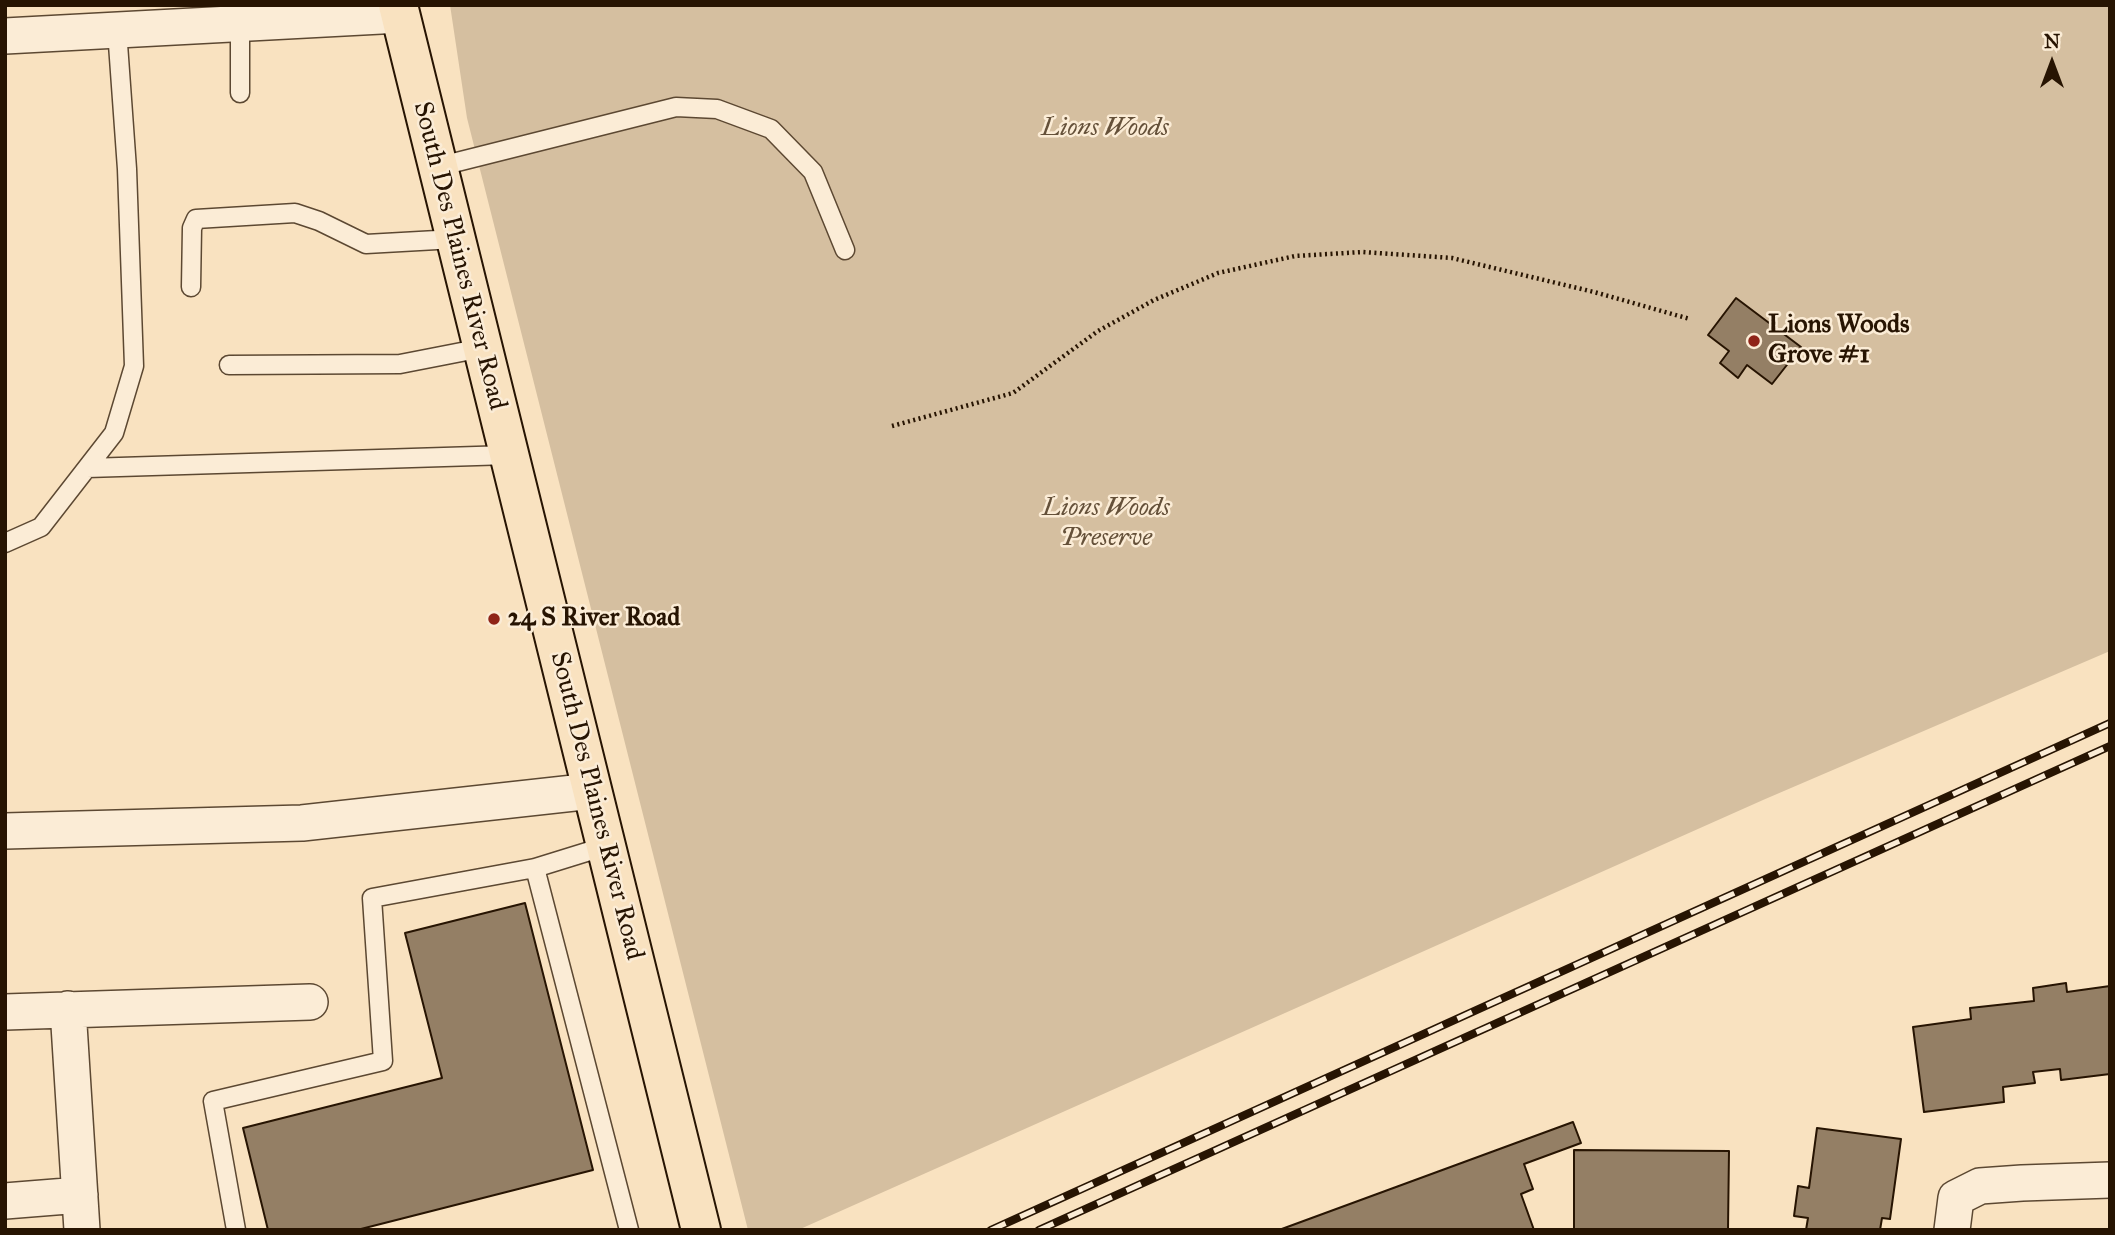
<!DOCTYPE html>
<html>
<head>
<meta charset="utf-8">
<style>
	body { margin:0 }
	#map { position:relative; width:2115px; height:1235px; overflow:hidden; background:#f9e2c0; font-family:"IM FELL Great Primer",serif }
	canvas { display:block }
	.frame { position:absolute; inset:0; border:7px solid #271402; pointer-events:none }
	.north { position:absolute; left:2017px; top:28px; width:70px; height:70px; -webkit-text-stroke:5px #fbecd6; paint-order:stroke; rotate:0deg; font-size:19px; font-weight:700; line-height:28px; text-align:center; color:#271402 }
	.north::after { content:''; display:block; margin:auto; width:24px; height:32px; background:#271402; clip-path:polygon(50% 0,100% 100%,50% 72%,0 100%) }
</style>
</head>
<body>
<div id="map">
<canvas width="2115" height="1235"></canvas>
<div class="frame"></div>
<div class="north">N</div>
</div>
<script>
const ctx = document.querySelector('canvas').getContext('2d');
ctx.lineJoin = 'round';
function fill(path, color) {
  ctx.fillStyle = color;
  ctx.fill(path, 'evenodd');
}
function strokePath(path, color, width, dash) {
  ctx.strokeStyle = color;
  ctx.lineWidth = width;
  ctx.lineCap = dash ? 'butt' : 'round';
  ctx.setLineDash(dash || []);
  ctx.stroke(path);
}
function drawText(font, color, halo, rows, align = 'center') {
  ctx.font = font + ' "IM FELL Great Primer",serif';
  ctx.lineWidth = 5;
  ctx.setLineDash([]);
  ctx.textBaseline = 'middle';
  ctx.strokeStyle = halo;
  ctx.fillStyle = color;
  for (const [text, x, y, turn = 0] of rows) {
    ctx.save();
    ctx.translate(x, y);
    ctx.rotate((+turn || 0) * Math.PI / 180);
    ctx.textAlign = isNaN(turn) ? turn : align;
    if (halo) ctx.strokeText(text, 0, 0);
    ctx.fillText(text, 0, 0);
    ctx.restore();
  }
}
const green = new Path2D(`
	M 450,5 L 2110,5 L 2110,651 L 1763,800 L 798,1230 L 748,1230 L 467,118 Z`);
const building = new Path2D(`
	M 1736,298 L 1801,347 L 1772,384 L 1747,365 L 1738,378 L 1720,363 L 1729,351 L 1708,335 Z
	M 525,903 L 593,1170 L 357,1230 L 268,1230 L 243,1128 L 442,1078 L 405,933 Z
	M 2066,983 L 2067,992 L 2110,986 L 2110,1074 L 2061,1080 L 2060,1069 L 2033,1072 L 2035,1083 L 2003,1087 L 2004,1102 L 1924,1112 L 1913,1027 L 1971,1019 L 1970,1008 L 2034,1001 L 2033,988 Z
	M 1573,1122 L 1581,1143 L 1524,1164 L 1533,1189 L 1521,1194 L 1534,1230 L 1279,1230 Z
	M 1817,1128 L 1901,1139 L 1890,1219 L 1882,1218 L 1880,1230 L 1806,1230 L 1808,1218 L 1794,1216 L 1798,1186 L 1809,1188 Z
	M 1574,1150 L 1729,1151 L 1728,1230 L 1574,1230 Z`);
const path = new Path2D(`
	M 892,426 L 1013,393 L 1098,331 L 1154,300 L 1218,273 L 1295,256 L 1363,252 L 1452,258 L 1594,292 L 1690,319`);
const service = new Path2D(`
	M 240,23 L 240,93
	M 437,167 L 676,107 L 717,109 L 771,129 L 813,172 L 845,250
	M 191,287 L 192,228 L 196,219 L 295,213 L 319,221 L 366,244 L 455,239
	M 229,365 L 400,364 L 482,348
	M 87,468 L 509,455
	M 5,543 L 41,527 L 114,433 L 134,366 L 127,169 L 117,30
	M 535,868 L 629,1230
	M 236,1230 L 213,1101 L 383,1061 L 372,898 L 535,868 L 606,846`);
const minor = new Path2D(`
	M 5,36 L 400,15
	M 5,831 L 302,823 L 592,791
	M 68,1009 L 82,1230
	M 5,1012 L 310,1002
	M 5,1201 L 80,1195
	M 1952,1230 L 1956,1198 L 1980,1186 L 2022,1183 L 2110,1180`);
const primary = new Path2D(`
	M 398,5 L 701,1230`);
const rail = new Path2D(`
	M 991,1230 L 2110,723
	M 1039,1230 L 2110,746`);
const markers = [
	[1754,341,7,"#8f2418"],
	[494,619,7,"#8f2418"]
];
const parkNames = [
	["Lions Woods",1105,129],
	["Lions Woods",1106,509],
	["Preserve",1106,539]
];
const streetNames = [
	["South Des Plaines River Road",459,256,76],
	["South Des Plaines River Road",596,806,76]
];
const poiNames = [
	["Lions Woods",1768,326],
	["Grove #1",1768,356],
	["24 S River Road",508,619]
];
fill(green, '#d5bfa0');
fill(building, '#947f65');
strokePath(building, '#271402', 2);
strokePath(service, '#5c4832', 21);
strokePath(minor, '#5c4832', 38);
strokePath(primary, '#271402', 42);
strokePath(path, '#271402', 4.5, [2, 3.5]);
strokePath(service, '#fbecd6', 18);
strokePath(minor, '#fbecd6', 35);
strokePath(primary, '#f9e2c0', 38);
strokePath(rail, '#271402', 8);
strokePath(rail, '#fbecd6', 5, [16]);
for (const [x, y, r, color] of markers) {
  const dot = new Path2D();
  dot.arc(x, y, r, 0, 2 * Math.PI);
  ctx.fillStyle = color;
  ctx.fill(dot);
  strokePath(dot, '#fbecd6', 2.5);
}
drawText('italic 26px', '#645039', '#fbecd6', parkNames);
drawText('26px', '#271402', '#fbecd6', streetNames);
drawText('bold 26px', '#271402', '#fbecd6', poiNames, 'left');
</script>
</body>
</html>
